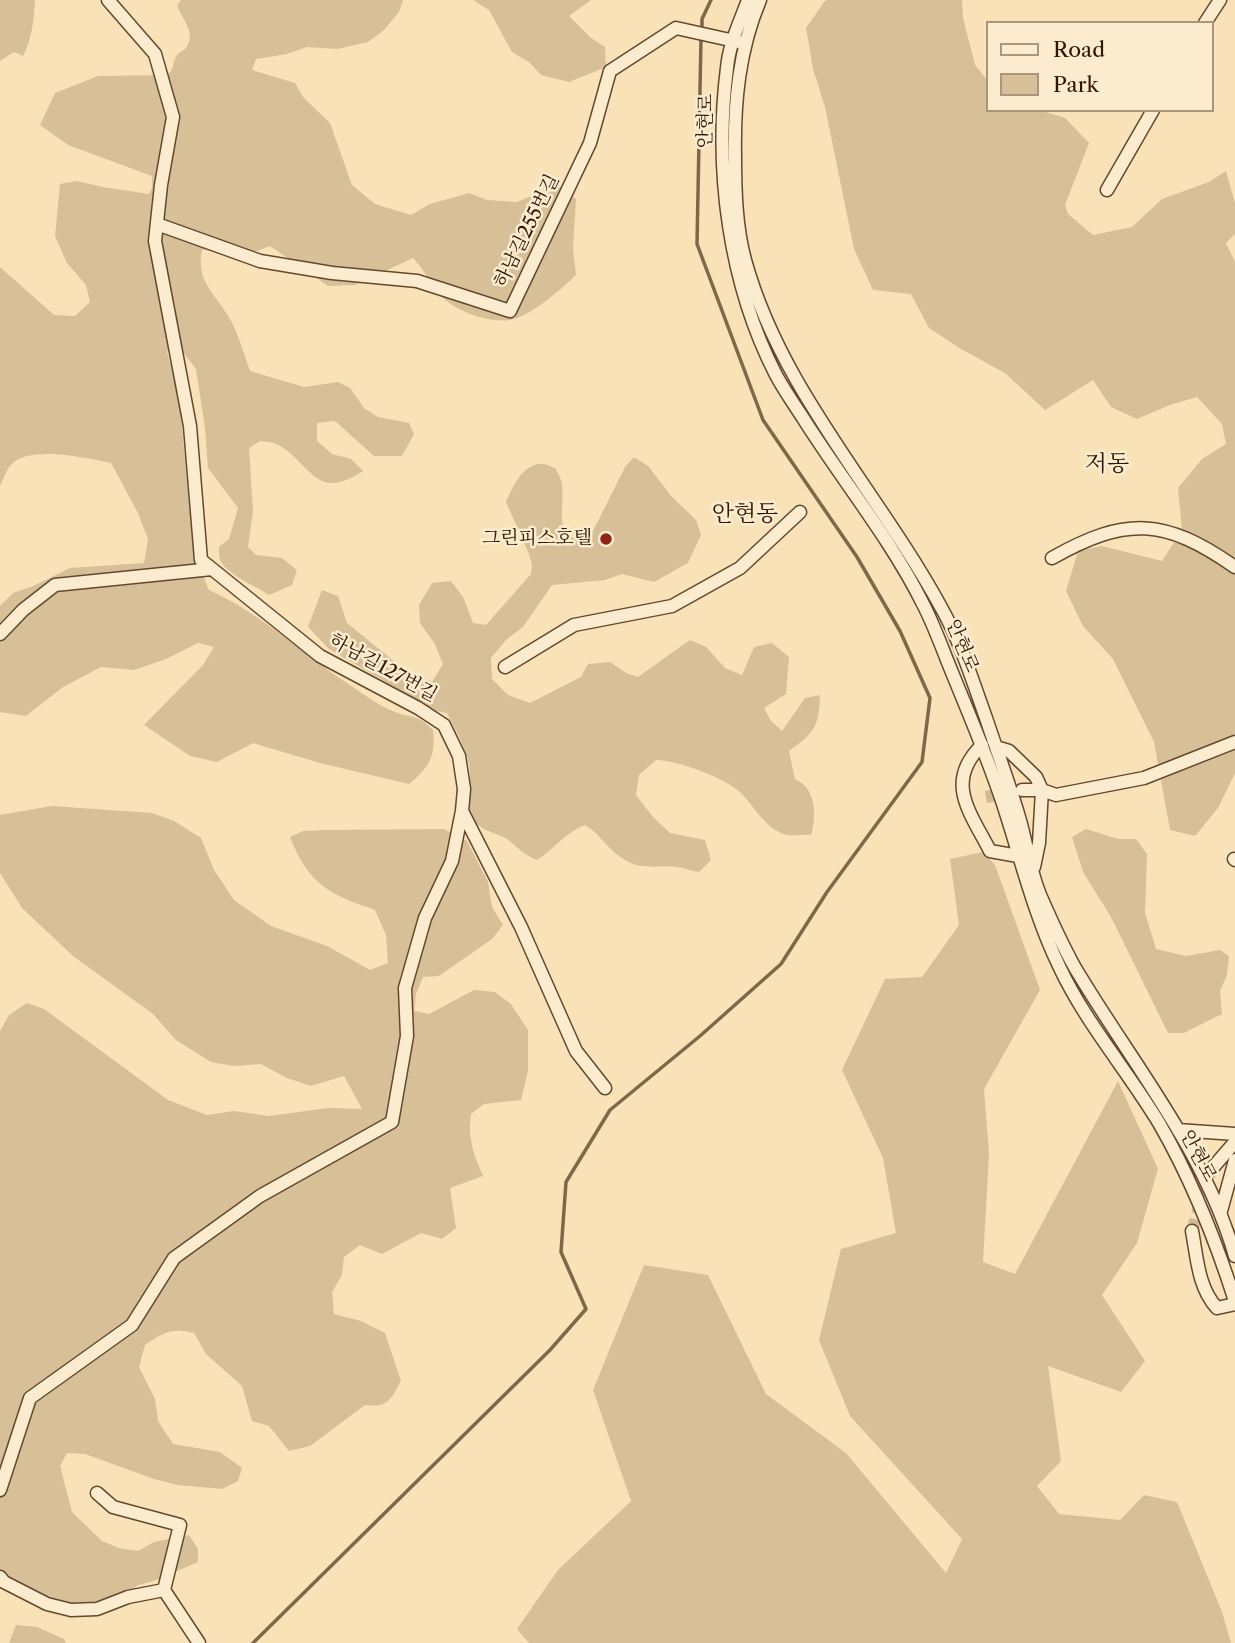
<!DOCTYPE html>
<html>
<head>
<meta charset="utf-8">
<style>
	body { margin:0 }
	#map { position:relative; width:1235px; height:1643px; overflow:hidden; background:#f9e2b7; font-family:"Libre Caslon Text",serif }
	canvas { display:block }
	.legend { position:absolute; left:986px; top:21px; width:228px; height:91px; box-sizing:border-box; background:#fbecd0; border:2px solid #ab967d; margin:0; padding:9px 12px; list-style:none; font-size:21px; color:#321400 }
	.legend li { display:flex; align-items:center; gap:14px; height:35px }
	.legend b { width:35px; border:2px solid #ab967d }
</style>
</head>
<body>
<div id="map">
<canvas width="1235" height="1643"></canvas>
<ul class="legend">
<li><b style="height:9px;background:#fbecd0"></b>Road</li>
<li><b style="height:19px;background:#d7bf98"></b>Park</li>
</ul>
</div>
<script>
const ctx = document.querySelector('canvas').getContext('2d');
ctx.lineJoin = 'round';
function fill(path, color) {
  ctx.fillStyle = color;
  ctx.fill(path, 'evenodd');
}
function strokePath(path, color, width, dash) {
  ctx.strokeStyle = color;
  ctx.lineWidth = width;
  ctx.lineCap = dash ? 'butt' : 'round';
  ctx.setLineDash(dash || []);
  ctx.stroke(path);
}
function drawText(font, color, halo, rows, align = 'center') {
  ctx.font = font + ' "Libre Caslon Text","Noto Serif KR",serif';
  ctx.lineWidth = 5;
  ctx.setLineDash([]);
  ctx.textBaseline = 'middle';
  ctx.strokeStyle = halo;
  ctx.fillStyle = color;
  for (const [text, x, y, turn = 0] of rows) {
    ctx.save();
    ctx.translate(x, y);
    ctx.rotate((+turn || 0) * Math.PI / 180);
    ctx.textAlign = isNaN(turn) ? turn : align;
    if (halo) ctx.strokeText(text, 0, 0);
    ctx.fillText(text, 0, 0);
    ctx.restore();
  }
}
const green = new Path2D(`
	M 0,0 L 35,0 C 34,20 32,38 23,56 L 14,52 L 0,61 Z
	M 181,0 L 403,0 L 399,12 L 384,30 L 368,42 L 337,49 L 307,47 L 287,54 L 256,59 L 252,70 L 295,83 L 303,97 L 330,123 L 352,185 L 375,204 L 411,215 L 430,204 L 469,193 L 487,200 L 517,202 L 557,185 L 576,199 L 573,248 L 576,275 C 563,288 531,315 514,319 C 493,325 457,312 442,297 C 431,286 425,270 413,258 L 355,285 L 328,286 L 270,246 L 257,251 L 202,250 C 196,279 212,291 227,314 C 238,331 243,352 250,371 L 304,387 L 338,382 L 350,388 L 364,408 L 378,417 L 409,423 L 414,434 L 402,456 L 374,456 L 335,421 L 317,423 L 317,441 L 332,454 L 351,459 L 363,471 C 314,503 312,463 277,444 C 272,442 265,442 260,441 L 249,448 L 253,511 L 248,547 L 256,555 L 282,558 L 297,570 L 292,585 L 269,595 C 256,586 226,574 220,560 C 219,556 219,551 219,547 L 229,539 L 238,508 L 208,468 L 205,428 L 196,369 L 179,347 L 167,352 L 179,395 L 194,555 L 209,590 C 263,614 304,656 353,687 C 366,696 381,707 395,712 C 414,719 417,714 433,730 C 436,756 429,768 409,784 L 320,763 L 253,743 L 217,762 L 190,756 L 144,725 L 203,665 L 214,647 L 198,643 L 166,659 L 134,670 L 101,667 L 63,687 L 26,716 L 0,712 L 0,606 L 13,593 L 33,586 L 70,568 L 144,563 L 148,539 L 138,513 L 111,463 C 86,458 27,444 10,466 C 6,471 3,480 0,486 L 0,267 L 54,315 L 75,316 L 90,302 L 86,285 L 67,263 L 55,236 L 60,184 L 76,181 L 103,187 L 149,194 L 152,188 L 152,176 L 68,145 L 40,125 L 55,93 L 98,76 L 167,75 C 175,69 172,63 177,55 C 179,52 184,51 186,48 C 197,34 182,19 177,5 Z
	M 473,0 L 591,0 L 569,16 L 591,38 L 605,47 L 606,67 L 569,82 L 541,75 L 529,62 L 512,52 L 489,10 Z
	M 827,0 L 962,0 L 963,18 L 975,65 L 988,81 L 988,110 L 1039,110 L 1065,118 L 1089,143 L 1065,205 L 1068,214 L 1093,235 L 1132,227 L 1162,199 L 1209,182 L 1226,171 L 1235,203 L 1235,234 L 1226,243 L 1235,262 L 1235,773 L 1218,808 L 1195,836 L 1170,830 L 1154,742 L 1113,659 L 1083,626 L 1066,591 L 1078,551 L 1102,546 L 1162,561 L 1182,530 L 1178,488 L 1202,459 L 1226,444 L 1222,424 L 1197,397 L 1170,405 L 1137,419 L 1111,407 L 1093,380 L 1045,410 L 1005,373 L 961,349 L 929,328 L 911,294 L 873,290 L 854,249 L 825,107 L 813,69 L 806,28 L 824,2 Z
	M 634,457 L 648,466 L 672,497 L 696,520 L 701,535 L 688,563 L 654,582 L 622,574 L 605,580 L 552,585 L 523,627 L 507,639 L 491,658 L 492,679 L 508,695 L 530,703 L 581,677 L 588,664 L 610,662 L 626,673 L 638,677 L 690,640 L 706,647 L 725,668 L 742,675 L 754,647 L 772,643 L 789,657 L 786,694 L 764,708 L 771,721 L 782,731 L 805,698 L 820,695 C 819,727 815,732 789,751 L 795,779 C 816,788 817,815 811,835 C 803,834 791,837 784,834 C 765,828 754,806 741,793 C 724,777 679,761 656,760 L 639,775 L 636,795 L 653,817 L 670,833 L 705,840 L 711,860 L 699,872 C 692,871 684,868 677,867 C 660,865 642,870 627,861 C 607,850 602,835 585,825 C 566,832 554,849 537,860 C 522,854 519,848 507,839 C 496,832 483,832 474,821 C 464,808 471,788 470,773 C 469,752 456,732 447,713 L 436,711 L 329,649 L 308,627 L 322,590 L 338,596 L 347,623 L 406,671 L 432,682 L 443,664 L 435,644 L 420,623 L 419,605 L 432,583 L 451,581 L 463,597 L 473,623 L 486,625 L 531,574 L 532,565 L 529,554 L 506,502 C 512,489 521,466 539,464 C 544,463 551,467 555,468 C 558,473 561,478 562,484 C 565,509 551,543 589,539 L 625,467 Z
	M 52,806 L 152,813 L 174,821 L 201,838 L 214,870 L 234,900 L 271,926 L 327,946 L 370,970 L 388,963 L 386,935 L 375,910 C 329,894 309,885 290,837 L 303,831 L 326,830 L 444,829 L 467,841 L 488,882 L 492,907 L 503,925 L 492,939 L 439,976 L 423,977 L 416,994 L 414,1011 L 429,1014 L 474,990 L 495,992 L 511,1004 L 528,1030 L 528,1071 L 521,1100 L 484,1104 L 471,1114 C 467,1136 474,1156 483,1176 L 450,1188 L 456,1228 L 442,1239 L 421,1233 L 382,1254 L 360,1245 L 344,1257 L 342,1275 L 332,1292 L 334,1314 L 361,1321 L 385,1333 L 401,1381 C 391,1399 388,1408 365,1405 L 310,1446 L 289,1451 L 269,1426 L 252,1421 L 242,1386 L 206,1354 L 194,1333 C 173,1327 161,1333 145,1345 L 139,1367 L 155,1399 L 158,1421 L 173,1444 L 220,1452 L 242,1468 L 238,1481 L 222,1489 L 178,1485 L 154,1479 L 85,1454 L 67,1453 L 60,1466 L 72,1512 L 102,1541 L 119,1548 L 138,1551 L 154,1542 L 189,1535 L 198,1549 L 198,1562 L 154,1581 L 138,1585 L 105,1612 L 55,1604 L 0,1573 L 0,1031 L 9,1015 L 27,1003 L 44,1009 L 168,1100 L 207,1115 L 234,1111 L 269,1116 L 328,1108 L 362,1109 L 344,1076 L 311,1086 L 287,1078 L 261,1064 L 234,1066 L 211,1062 L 176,1040 L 153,1014 L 73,956 L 22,908 L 0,873 L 0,815 Z
	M 1086,829 L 1118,839 L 1136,839 L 1147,854 L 1145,913 L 1156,949 L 1186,956 L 1220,950 L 1229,956 L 1227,975 L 1220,991 L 1222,1014 L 1184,1033 L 1168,1033 L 1111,917 L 1083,872 L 1072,837 Z
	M 983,852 L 995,865 L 1040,990 L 984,1089 L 989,1153 L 983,1262 L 1015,1274 L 1118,1081 L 1158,1169 L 1137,1243 L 1102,1295 L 1145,1361 L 1121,1392 L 1048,1366 L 1061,1461 L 1037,1486 L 1059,1514 L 1120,1520 L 1144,1495 L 1177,1502 L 1222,1612 L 1231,1643 L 529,1643 L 517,1629 L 558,1570 L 631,1501 L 593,1390 L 644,1265 L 708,1275 L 766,1394 L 846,1453 L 946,1573 L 962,1539 L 850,1416 L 819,1340 L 841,1249 L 896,1233 L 883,1158 L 842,1070 L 885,979 L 922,977 L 959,925 L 950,859 Z
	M 16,1625 L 37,1627 L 64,1639 L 66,1643 L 9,1643 Z`);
const stream = new Path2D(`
	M 702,30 L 702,19 L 711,0
	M 253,1643 L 550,1350 L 586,1309 L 561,1252 L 566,1182 L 610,1110 L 700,1036 L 781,964 L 827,892 L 922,762 L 930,698 L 900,631 L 857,557 L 763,420 L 697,244 L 701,38`);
const minorTunnel = new Path2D(`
	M 986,797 L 1008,793
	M 1192,1231 L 1208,1176`);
const minor = new Path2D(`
	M 748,0 C 740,22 729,44 727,68 C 714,170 729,284 776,375 C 784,390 794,404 803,418 C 842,480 890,538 923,604 C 934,625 942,648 951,670 C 969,714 988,758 1003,804 C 1021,859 1034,914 1059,966 C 1085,1022 1127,1070 1159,1123 C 1192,1180 1215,1238 1235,1301
	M 760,0 C 739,50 734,102 735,156 C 735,190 736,227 745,260 C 781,391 878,491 942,609 C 961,643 973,682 986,718 C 997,751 1009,783 1019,817 C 1027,843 1030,873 1041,897 C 1051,920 1062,944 1074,966 C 1130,1061 1204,1148 1235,1256
	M 1205,23 L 1220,0
	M 1107,190 L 1153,110
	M 157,224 L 260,261 L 332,273 L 417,281 L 510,311 L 590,143 L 610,71 L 676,28 L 739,42
	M 1052,558 C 1126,516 1165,518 1235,567
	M 0,634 L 23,610 L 55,585 L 212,569
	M 505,667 L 574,625 L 672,606 L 740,568 L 800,512
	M 982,745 C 944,782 970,812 990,851 L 1018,856
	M 996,747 L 1009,751 L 1036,777 L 1042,790 L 1039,843 L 1034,867
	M 1022,790 L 1042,790 L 1056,795 L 1144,778 L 1235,742
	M 462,811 L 521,927 L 576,1051 L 605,1088
	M 1234,859 L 1235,860
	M 1178,1130 L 1235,1134
	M 1209,1172 L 1235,1142
	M 1221,1211 L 1235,1160
	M 1192,1231 C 1197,1257 1198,1288 1217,1308 L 1235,1304
	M 0,1490 L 30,1398 L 132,1325 L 174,1258 L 260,1196 L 392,1122 L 407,1036 L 405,988 L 425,918 L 452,861 L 462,811 L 464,789 L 459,756 L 444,725 L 418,708 L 320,656 L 201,560 L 190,426 L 155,241 L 161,185 L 173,117 L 155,54 L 108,0
	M 97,1493 L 113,1507 L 180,1525 L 164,1590
	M 0,1577 L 4,1582 L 47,1604 L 71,1610 L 97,1609 L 128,1597 L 164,1590 L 199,1643`);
const markers = [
	[606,539,7,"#8f2418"]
];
const streetNames = [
	["안현로",706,121,-89],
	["하남길255번길",527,231,-64],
	["안현로",962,646,67],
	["하남길127번길",383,668,29],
	["안현로",1198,1156,62]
];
const poiNames = [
	["그린피스호텔",592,539]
];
const quarterNames = [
	["저동",1107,464],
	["안현동",745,514]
];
fill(green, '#d7bf98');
strokePath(stream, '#816649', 3.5);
strokePath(minorTunnel, '#d1b992', 12, [12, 6]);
strokePath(minor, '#64482e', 15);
strokePath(minor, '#fbecd0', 12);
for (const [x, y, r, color] of markers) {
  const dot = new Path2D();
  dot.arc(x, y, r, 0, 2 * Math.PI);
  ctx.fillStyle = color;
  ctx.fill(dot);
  strokePath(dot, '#fbecd0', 2.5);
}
drawText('19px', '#321400', '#fbecd0', streetNames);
drawText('19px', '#321400', '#fbecd0', poiNames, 'right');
drawText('23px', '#321400', '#fbecd0', quarterNames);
</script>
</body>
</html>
